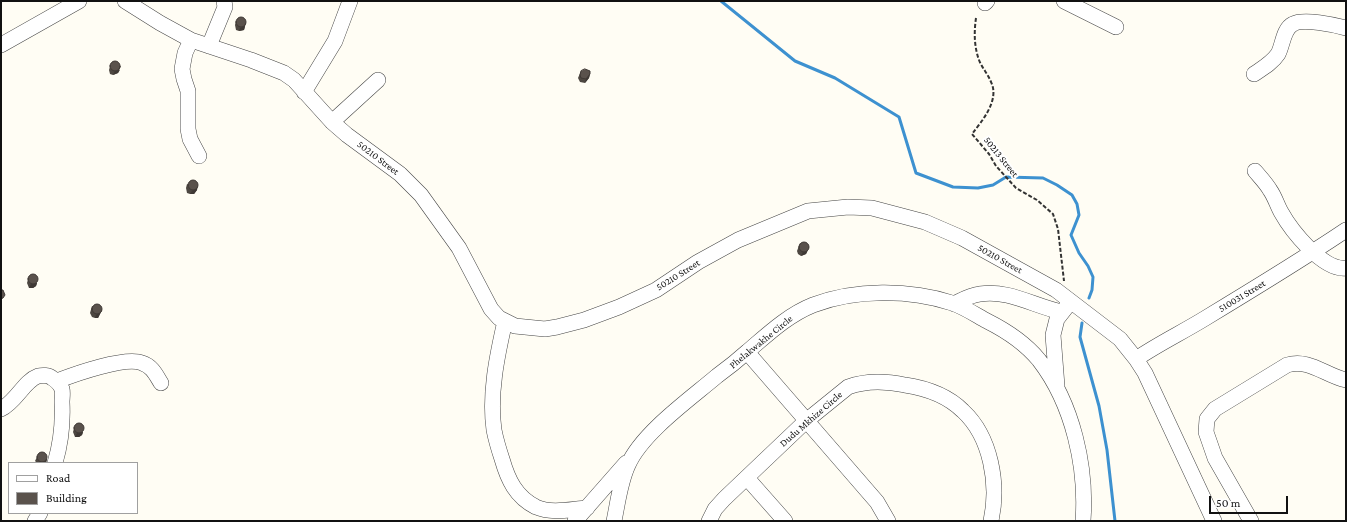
<!DOCTYPE html>
<html>
<head>
<meta charset="utf-8">
<style>
	body { margin:0 }
	#map { position:relative; width:1347px; height:522px; overflow:hidden; background:#fffdf4; font-family:"Crimson Pro",serif }
	canvas { display:block }
	.frame { position:absolute; inset:0; border:2px solid #111; pointer-events:none }
	.legend { position:absolute; left:8px; top:462px; width:130px; height:52px; box-sizing:border-box; background:#fff; border:1px solid #a0a0a0; margin:0; padding:5px 7px; list-style:none; font-size:12px; color:#111 }
	.legend li { display:flex; align-items:center; gap:8px; height:20px }
	.legend b { width:20px; border:1px solid #a0a0a0 }
	.scale { position:absolute; left:1209px; top:496px; width:79px; height:18px; box-sizing:border-box; border:2px solid #111; border-top:0; padding-left:5px; font-size:12px; line-height:14px; white-space:nowrap; color:#111; -webkit-text-stroke:3px #fff; paint-order:stroke }
</style>
</head>
<body>
<div id="map">
<canvas width="1347" height="522"></canvas>
<div class="frame"></div>
<ul class="legend">
<li><b style="height:5px;background:#fff"></b>Road</li>
<li><b style="height:11px;background:#5a524c"></b>Building</li>
</ul>
<div class="scale">50 m</div>
</div>
<script>
const ctx = document.querySelector('canvas').getContext('2d');
ctx.lineJoin = 'round';
function strokePath(path, color, width, dash) {
  ctx.strokeStyle = color;
  ctx.lineWidth = width;
  ctx.lineCap = dash ? 'butt' : 'round';
  ctx.setLineDash(dash || []);
  ctx.stroke(path);
}
function fill(path, color) {
  ctx.fillStyle = color;
  ctx.fill(path, 'evenodd');
}
function drawText(font, color, halo, rows, align = 'center') {
  ctx.font = font + ' "Crimson Pro",serif';
  ctx.lineWidth = 4;
  ctx.setLineDash([]);
  ctx.textBaseline = 'middle';
  ctx.strokeStyle = halo;
  ctx.fillStyle = color;
  for (const [text, x, y, turn = 0] of rows) {
    ctx.save();
    ctx.translate(x, y);
    ctx.rotate((+turn || 0) * Math.PI / 180);
    ctx.textAlign = isNaN(turn) ? turn : align;
    if (halo) ctx.strokeText(text, 0, 0);
    ctx.fillText(text, 0, 0);
    ctx.restore();
  }
}
const stream = new Path2D(`
	M 721,1 L 795,61 L 835,78 L 899,117 L 916,173 L 953,187 L 978,188 L 993,185 L 1006,177 L 1043,178 L 1057,185 L 1072,195 L 1077,204 L 1079,215 L 1071,235 L 1079,253 L 1088,266 L 1093,277 L 1092,290 L 1089,298
	M 1082,323 L 1080,337 L 1099,406 L 1107,450 L 1115,521`);
const path = new Path2D(`
	M 976,18 C 974,32 974,46 979,60 C 982,68 988,74 991,82 C 1000,100 982,121 972,134 L 989,154 L 996,166 L 1016,188 L 1037,200 L 1053,214 L 1058,229 L 1064,281`);
const minor = new Path2D(`
	M 125,1 L 160,23 L 191,40 L 251,60 L 284,73 L 294,80 L 332,122 L 347,135 L 400,174 L 421,195 L 459,248 L 491,309 L 499,318 L 515,326 L 545,329 L 557,327 L 584,320 L 619,307 L 656,290 L 698,262 L 738,240 L 808,211 L 848,207 L 872,208 L 925,222 L 962,238 L 1056,290 L 1120,339 L 1136,359 L 1145,373 L 1214,521
	M 1064,1 L 1116,27
	M 985,3 L 987,1
	M 191,40 L 185,53 L 182,69 L 184,79 L 188,91 L 188,129 L 190,139 L 199,156
	M 1,45 L 79,1
	M 209,46 L 225,7 L 224,1
	M 1254,74 C 1263,68 1272,63 1278,54 C 1283,45 1283,29 1293,24 C 1303,18 1335,25 1346,28
	M 304,92 L 335,41 L 350,1
	M 332,122 L 378,80
	M 1255,171 C 1260,177 1266,183 1270,190 C 1275,197 1277,205 1281,212 C 1291,230 1323,271 1346,268
	M 954,304 C 962,300 970,295 980,294 C 1008,289 1036,307 1062,312
	M 505,321 C 497,356 489,394 494,430 C 496,440 499,450 502,459 C 508,480 516,497 536,507 C 552,514 571,509 587,508
	M 747,352 L 877,502 L 888,521
	M 1136,359 C 1158,344 1181,333 1204,319 C 1252,290 1300,261 1346,230
	M 57,381 C 75,374 126,356 142,363 C 152,366 156,375 161,383
	M 1057,386 L 1053,335 L 1057,319 L 1068,305
	M 1,409 C 16,402 24,381 38,376 C 42,375 49,375 52,378 C 57,381 60,384 62,389 C 63,393 62,398 62,402 C 63,422 61,443 55,463
	M 747,478 L 785,521
	M 35,521 L 40,513
	M 575,521 L 626,463
	M 614,521 C 618,502 620,482 628,465 C 642,433 690,399 717,376 C 728,368 738,360 748,351 C 768,334 788,315 813,305 C 855,289 909,289 952,303 C 964,307 976,315 987,321 C 1007,331 1025,343 1039,360 C 1073,404 1087,467 1083,521
	M 709,521 L 715,509 L 724,499 L 806,421 L 848,387 C 867,380 886,381 905,385 C 925,388 948,396 963,411 C 991,437 999,484 991,521
	M 1251,521 L 1215,458 L 1206,432 L 1207,419 L 1215,409 L 1287,365 C 1309,358 1326,376 1346,380`);
const wall = new Path2D(`
	M 236,21 L 246,23 L 244,30 L 239,31 L 236,30 L 235,25 Z
	M 111,63 L 121,66 L 118,73 L 113,75 L 110,74 L 109,70 Z
	M 581,71 L 590,74 L 589,78 L 585,83 L 580,82 L 578,78 Z
	M 187,184 L 197,190 L 194,194 L 190,194 L 187,193 L 186,188 Z
	M 800,243 L 809,247 L 806,254 L 801,256 L 798,254 L 797,251 Z
	M 29,276 L 37,283 L 36,286 L 33,288 L 29,288 L 27,283 Z
	M 92,306 L 102,310 L 98,318 L 95,318 L 92,317 L 90,313 Z
	M 75,425 L 83,432 L 82,435 L 79,437 L 75,437 L 73,432 Z
	M 39,453 L 47,459 L 46,463 L 37,463 L 35,461 Z`);
const shadedWall = new Path2D(`
	M 245,26 L 244,30 L 239,31 L 240,28 Z
	M 120,70 L 118,73 L 113,75 L 115,71 Z
	M 590,74 L 589,78 L 585,83 L 586,79 Z
	M 198,186 L 197,190 L 194,194 L 190,194 L 192,191 Z
	M 808,250 L 806,254 L 801,256 L 803,252 Z
	M 37,283 L 36,286 L 33,288 L 29,288 L 31,284 Z
	M 102,310 L 98,318 L 95,318 L 96,315 Z
	M 83,432 L 82,435 L 79,437 L 75,437 L 77,433 Z
	M 47,459 L 46,463 L 39,463 L 40,462 Z`);
const building = new Path2D(`
	M236 22a5 5 0 1 1 10 0a5 5 0 1 1-10 0Z
	M110 66a5 5 0 1 1 10 0a5 5 0 1 1-10 0Z
	M 585,69 L 590,71 L 590,74 L 586,79 L 581,78 L 580,75 L 581,71 Z
	M188 185a5 5 0 1 1 10 0a5 5 0 1 1-10 0Z
	M799 247a5 5 0 1 1 10 0a5 5 0 1 1-10 0Z
	M28 279a5 5 0 1 1 10 0a5 5 0 1 1-10 0Z
	M 1,290 L 3,290 L 5,295 L 3,298 L 1,299 Z
	M92 309a5 5 0 1 1 10 0a5 5 0 1 1-10 0Z
	M74 428a5 5 0 1 1 10 0a5 5 0 1 1-10 0Z
	M37 457a5 5 0 1 1 10 0a5 5 0 1 1-10 0Z`);
const streetNames = [
	["50213 Street",1001,157,51],
	["50210 Street",378,158,37],
	["50210 Street",1000,259,29],
	["50210 Street",678,275,-32],
	["510031 Street",1242,296,-31],
	["Phelakwakhe Circle",761,342,-39],
	["Dudu Mkhize Circle",811,419,-41]
];
strokePath(stream, '#3d91d0', 3);
strokePath(minor, '#444', 16);
strokePath(path, '#333', 2, [4, 2]);
strokePath(minor, '#fff', 15);
fill(wall, '#4d4741');
fill(shadedWall, '#3f3935');
fill(building, '#5a524c');
strokePath(building, '#3f3935', 1);
drawText('10px', '#111', '#fff', streetNames);
</script>
</body>
</html>
